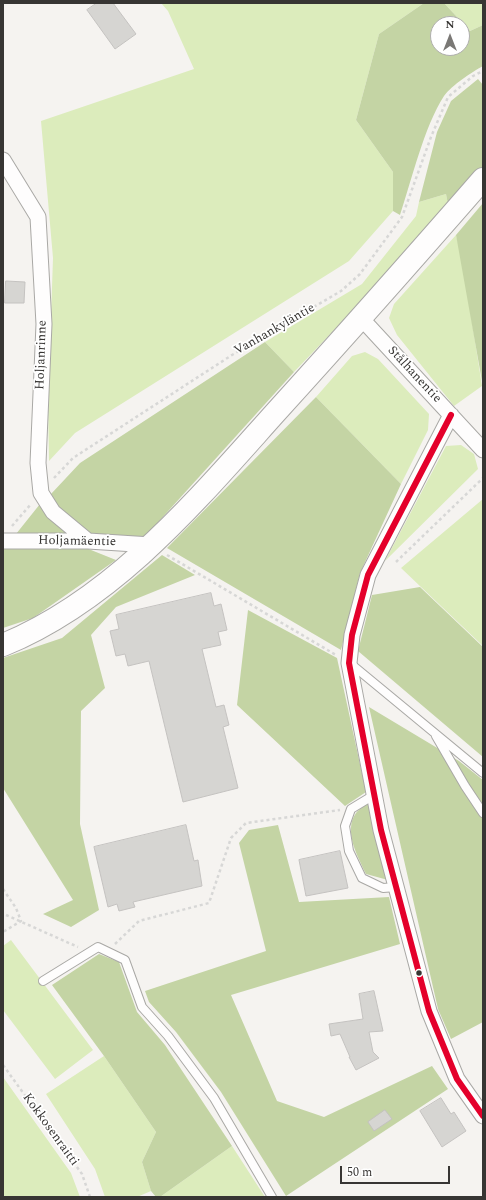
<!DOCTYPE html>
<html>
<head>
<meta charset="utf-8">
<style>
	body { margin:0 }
	#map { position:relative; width:486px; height:1200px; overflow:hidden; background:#f5f3f0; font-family:Spectral,serif }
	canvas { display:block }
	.frame { position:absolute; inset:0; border:4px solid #373533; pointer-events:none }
	.north { position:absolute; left:430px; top:16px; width:40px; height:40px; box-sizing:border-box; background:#fff; border:1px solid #afaead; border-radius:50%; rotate:0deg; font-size:11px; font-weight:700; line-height:16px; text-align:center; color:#373533 }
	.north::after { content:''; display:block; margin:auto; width:14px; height:18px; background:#7a7875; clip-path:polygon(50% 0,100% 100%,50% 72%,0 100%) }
	.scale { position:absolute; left:340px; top:1166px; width:110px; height:18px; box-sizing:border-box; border:2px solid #373533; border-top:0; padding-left:5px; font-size:12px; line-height:14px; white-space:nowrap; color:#373533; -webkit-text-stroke:3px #fff; paint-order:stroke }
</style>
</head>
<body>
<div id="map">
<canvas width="486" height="1200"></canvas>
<div class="frame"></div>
<div class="north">N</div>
<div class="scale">50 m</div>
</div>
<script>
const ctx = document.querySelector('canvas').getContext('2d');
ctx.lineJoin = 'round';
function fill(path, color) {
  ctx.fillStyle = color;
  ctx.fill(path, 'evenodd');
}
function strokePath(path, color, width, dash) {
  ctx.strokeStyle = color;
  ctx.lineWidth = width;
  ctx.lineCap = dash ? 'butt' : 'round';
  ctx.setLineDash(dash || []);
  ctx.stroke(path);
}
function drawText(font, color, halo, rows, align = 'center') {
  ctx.font = font + ' Spectral,serif';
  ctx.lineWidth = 3.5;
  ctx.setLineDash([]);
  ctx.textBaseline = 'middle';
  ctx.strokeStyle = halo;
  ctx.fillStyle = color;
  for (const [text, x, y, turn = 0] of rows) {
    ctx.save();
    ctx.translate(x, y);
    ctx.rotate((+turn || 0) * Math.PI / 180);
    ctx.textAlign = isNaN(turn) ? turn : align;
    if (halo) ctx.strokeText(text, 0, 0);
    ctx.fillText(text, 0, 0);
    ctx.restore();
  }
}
const green = new Path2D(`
	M 161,3 L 424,3 L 379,34 L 356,120 L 393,172 L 393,211 L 349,261 L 75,433 L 49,461 L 48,404 L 53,258 L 41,121 L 194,69 L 168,11 Z
	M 444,3 L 483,3 L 483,25 L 470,31 Z
	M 446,194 L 449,210 L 294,372 L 265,342 L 362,284 L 416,216 L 419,202 Z
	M 456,235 L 462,258 L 482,386 L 454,406 L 397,335 L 389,318 L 394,304 Z
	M 365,352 L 378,359 L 429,414 L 428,430 L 401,484 L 316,397 L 352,356 Z
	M 461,445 L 474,454 L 478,469 L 385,561 L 446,446 Z
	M 483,499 L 483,646 L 401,568 Z
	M 11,940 L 93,1050 L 55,1079 L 3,1010 L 3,946 Z
	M 104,1056 L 156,1132 L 142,1162 L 151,1191 L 137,1197 L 105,1197 L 95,1169 L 46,1094 Z
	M 3,1077 L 71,1173 L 80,1197 L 3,1197 Z
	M 232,1146 L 265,1197 L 160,1197 Z`);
const forest = new Path2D(`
	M 424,3 L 444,3 L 470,31 L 483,25 L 483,66 C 472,72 452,85 444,96 C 424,127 412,179 400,215 L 393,211 L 393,172 L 356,120 L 379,34 ZM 438,24 L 462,24 L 462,48 L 438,48 Z
	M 478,79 L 483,85 L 483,170 L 449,210 L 446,194 L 419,202 L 437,132 L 451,101 Z
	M 483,203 L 483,387 L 456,235 Z
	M 265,342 L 294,372 L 142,540 L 92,535 L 59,507 L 51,494 L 80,463 Z
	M 316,397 L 401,484 L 360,573 L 341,650 L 167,548 Z
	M 40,504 L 72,535 L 16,534 Z
	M 5,548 L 86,548 L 116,560 L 33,618 L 3,628 L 3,550 Z
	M 162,555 L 195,575 L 116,607 L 91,635 L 105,688 L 81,711 L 80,824 L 99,910 L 71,927 L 43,914 L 73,900 L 3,788 L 3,658 L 62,638 Z
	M 420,587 L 483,647 L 483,757 L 358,651 L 372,595 Z
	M 248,610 L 337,658 L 366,792 L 345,806 L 237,705 Z
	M 369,707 L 459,761 L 483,780 L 483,1022 L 451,1039 L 438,1009 Z
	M 369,802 L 388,880 L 366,874 C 358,857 343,831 356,813 C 359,809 365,806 369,802 Z
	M 278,825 L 299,902 L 389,897 L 400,944 L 231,995 L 277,1101 L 324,1117 L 432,1066 L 448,1089 L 286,1196 L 221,1092 L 176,1032 L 149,1002 L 145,991 L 266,951 L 239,843 L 249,830 Z
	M 99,954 L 119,962 L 137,1012 L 165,1045 L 232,1146 L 160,1197 L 156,1197 L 151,1191 L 142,1162 L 156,1132 L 104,1056 L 52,985 Z`);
const building = new Path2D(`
	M 97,3 L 113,3 L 136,34 L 115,49 L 87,10 Z
	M 6,281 L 25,282 L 24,303 L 5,303 Z
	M 211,593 L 214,606 L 221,604 L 227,630 L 218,632 L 221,645 L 202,649 L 216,707 L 224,705 L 229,725 L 223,727 L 238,788 L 183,802 L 149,661 L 128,666 L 125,654 L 116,656 L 110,631 L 119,629 L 116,615 Z
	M 186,825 L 194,861 L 198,860 L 202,886 L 133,902 L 135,907 L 119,911 L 117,904 L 108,907 L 94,847 Z
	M 340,851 L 348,888 L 306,896 L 299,860 Z
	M 374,991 L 383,1031 L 369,1032 L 373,1052 L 379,1058 L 356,1070 L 349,1057 L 350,1057 L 340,1034 L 331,1036 L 329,1024 L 363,1019 L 359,994 Z
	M 441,1098 L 451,1114 L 454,1112 L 466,1131 L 442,1147 L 420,1111 Z
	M 385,1110 L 392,1119 L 374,1131 L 368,1122 Z`);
const path = new Path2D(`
	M 54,478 L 73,458 L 232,355 L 341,291 L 360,274 L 402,217 L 431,137 L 448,97 L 473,76 L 483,71
	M 12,526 L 31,504
	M 167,555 L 336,655
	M 396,562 L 483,478
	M 3,889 L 16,908 L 21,921 L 3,932
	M 6,915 L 78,947
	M 115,944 L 139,921 L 209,903 L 231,838 L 246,823 L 340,810
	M 3,1065 L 82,1174 L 90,1197`);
const lane = new Path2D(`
	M 351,664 L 483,773
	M 436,736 L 465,786 L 483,813
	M 374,795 L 351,809 L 345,826 L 349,851 L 362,878 L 383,888 L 396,887
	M 43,981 L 98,947 L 125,960 L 142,1007 L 168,1036 L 214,1098 L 272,1197`);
const street = new Path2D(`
	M 3,160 L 38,217 L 44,324 L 38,463 L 41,493 L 53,512 L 88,541
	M 361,318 L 483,450
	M 451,415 L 368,575 L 352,635 L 349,663 L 381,830 L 429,1011 L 457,1079 L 483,1116
	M 3,541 L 88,541 L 151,545`);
const secondary = new Path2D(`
	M 3,645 C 115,599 197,500 276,412 C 346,335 415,257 483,179`);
const bus1 = new Path2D(`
	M 451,415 L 368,575 L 352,635 L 349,663 L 381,830 L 429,1011 L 457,1079 L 483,1116`);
const markers = [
	[419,973,3.5,"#373533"]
];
const streetNames = [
	["Vanhankyläntie",275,330,-30],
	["Holjanrinne",42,355,-88],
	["Stålhanentie",414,375,47],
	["Holjamäentie",77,542,1],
	["Kokkosenraitti",50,1130,54]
];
fill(green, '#dcecbc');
fill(forest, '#c4d4a4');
fill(building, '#d6d5d2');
strokePath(building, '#c4c2c0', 1);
strokePath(lane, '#a9a8a5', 10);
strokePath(street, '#a9a8a5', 17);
strokePath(secondary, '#a9a8a5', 24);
strokePath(path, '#d7d7d6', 2.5, [3, 3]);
strokePath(lane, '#fefdfd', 8);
strokePath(street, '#fefdfd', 15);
strokePath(secondary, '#fefdfd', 22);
strokePath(bus1, '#e4002b', 6);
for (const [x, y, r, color] of markers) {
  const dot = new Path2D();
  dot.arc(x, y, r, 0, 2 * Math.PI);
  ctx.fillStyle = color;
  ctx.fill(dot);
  strokePath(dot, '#fff', 1.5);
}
drawText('13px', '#373533', '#fff', streetNames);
</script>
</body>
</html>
